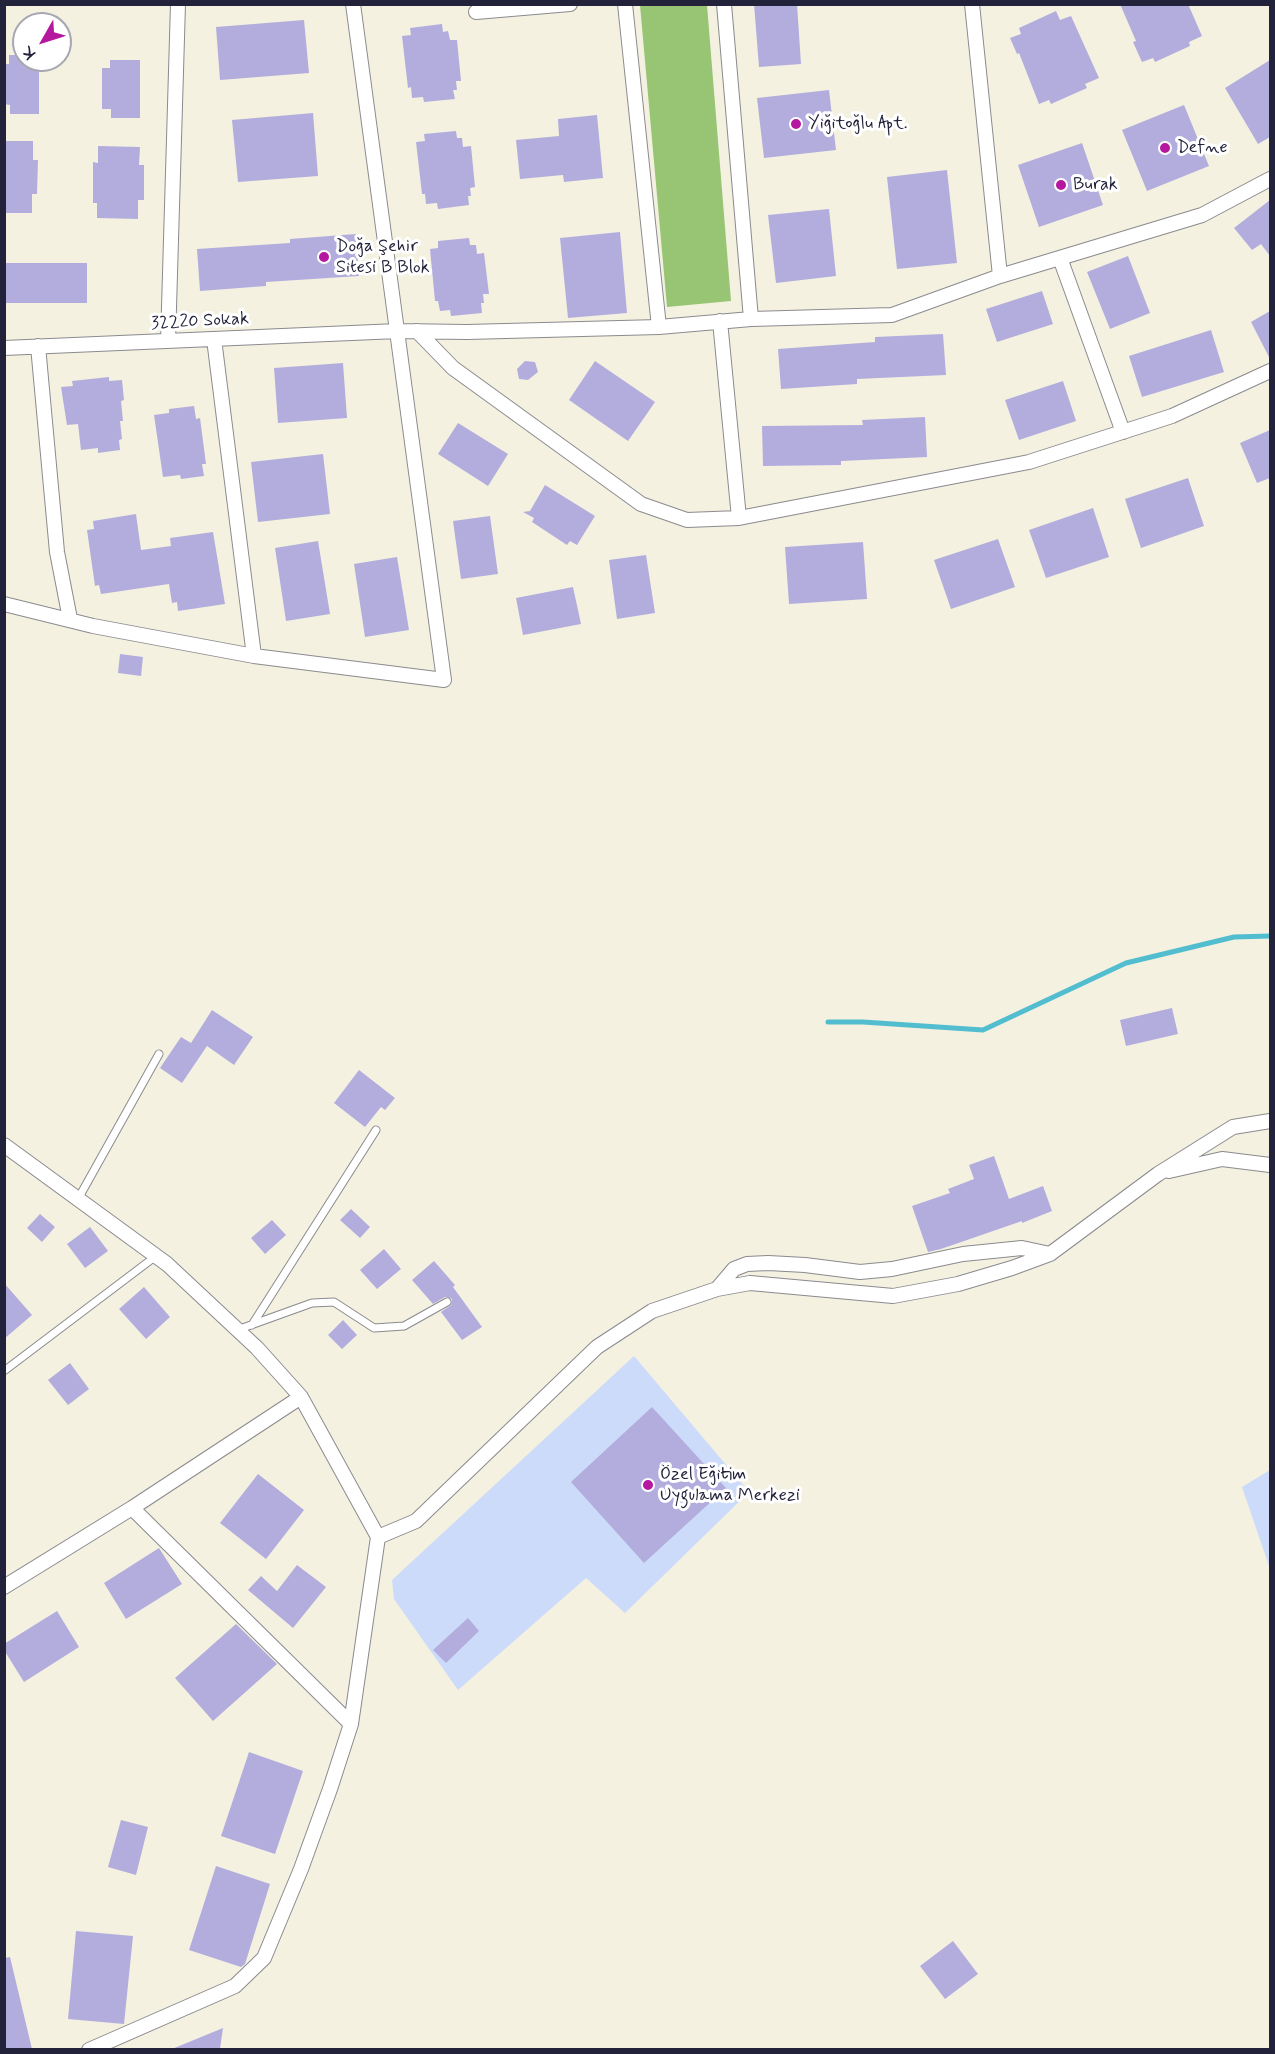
<!DOCTYPE html>
<html>
<head>
<meta charset="utf-8">
<style>
	body { margin:0 }
	#map { position:relative; width:1275px; height:2054px; overflow:hidden; background:#f4f1e1; font-family:Mynerve,sans-serif }
	canvas { display:block }
	.frame { position:absolute; inset:0; border:6px solid #22223b; pointer-events:none }
	.north { position:absolute; left:12px; top:12px; width:60px; height:60px; box-sizing:border-box; background:#fff; border:2px solid #a7a7b1; border-radius:50%; rotate:231deg; font-size:16px; font-weight:700; line-height:24px; text-align:center; color:#22223b }
	.north::after { content:''; display:block; margin:auto; width:21px; height:27px; background:#b5179e; clip-path:polygon(50% 0,100% 100%,50% 72%,0 100%) }
</style>
</head>
<body>
<div id="map">
<canvas width="1275" height="2054"></canvas>
<div class="frame"></div>
<div class="north">K</div>
</div>
<script>
const ctx = document.querySelector('canvas').getContext('2d');
ctx.lineJoin = 'round';
function fill(path, color) {
  ctx.fillStyle = color;
  ctx.fill(path, 'evenodd');
}
function strokePath(path, color, width, dash) {
  ctx.strokeStyle = color;
  ctx.lineWidth = width;
  ctx.lineCap = dash ? 'butt' : 'round';
  ctx.setLineDash(dash || []);
  ctx.stroke(path);
}
function drawText(font, color, halo, rows, align = 'center') {
  ctx.font = font + ' Mynerve,sans-serif';
  ctx.lineWidth = 6;
  ctx.setLineDash([]);
  ctx.textBaseline = 'middle';
  ctx.strokeStyle = halo;
  ctx.fillStyle = color;
  for (const [text, x, y, turn = 0] of rows) {
    ctx.save();
    ctx.translate(x, y);
    ctx.rotate((+turn || 0) * Math.PI / 180);
    ctx.textAlign = isNaN(turn) ? turn : align;
    if (halo) ctx.strokeText(text, 0, 0);
    ctx.fillText(text, 0, 0);
    ctx.restore();
  }
}
const built = new Path2D(`
	M 634,1356 L 749,1492 L 625,1613 L 586,1578 L 458,1690 L 394,1599 L 392,1580 Z
	M 1270,1470 L 1270,1569 L 1242,1487 Z`);
const green = new Path2D(`
	M 640,5 L 707,5 L 731,301 L 667,307 Z`);
const stream = new Path2D(`
	M 828,1022 L 863,1022 L 983,1030 L 1126,963 L 1234,937 L 1270,936`);
const building = new Path2D(`
	M 754,4 L 797,4 L 801,64 L 759,67 Z
	M 1120,4 L 1188,4 L 1202,36 L 1189,42 L 1190,46 L 1155,62 L 1153,58 L 1142,62 L 1133,42 L 1136,41 Z
	M 1056,11 L 1060,20 L 1071,16 L 1099,78 L 1085,84 L 1087,88 L 1051,104 L 1049,100 L 1039,104 L 1019,53 L 1017,54 L 1010,38 L 1021,34 L 1019,28 Z
	M 304,20 L 309,73 L 220,80 L 216,27 Z
	M 442,24 L 443,32 L 448,31 L 450,40 L 457,40 L 461,81 L 456,81 L 457,90 L 453,90 L 455,99 L 424,102 L 423,97 L 412,98 L 411,87 L 408,88 L 402,36 L 411,35 L 410,28 Z
	M 9,55 L 24,55 L 24,60 L 39,60 L 39,114 L 10,114 L 10,105 L 4,104 L 4,64 L 9,64 Z
	M 110,60 L 140,60 L 140,118 L 111,118 L 111,109 L 102,109 L 102,68 L 110,68 Z
	M 1270,60 L 1270,137 L 1258,144 L 1225,88 Z
	M 829,90 L 836,150 L 764,158 L 757,98 Z
	M 1184,105 L 1209,166 L 1147,191 L 1122,130 Z
	M 313,113 L 318,176 L 238,182 L 232,120 Z
	M 597,115 L 603,178 L 564,182 L 563,175 L 520,179 L 516,140 L 559,136 L 558,119 Z
	M 456,131 L 457,138 L 462,138 L 463,147 L 471,146 L 475,187 L 470,188 L 471,196 L 468,196 L 469,205 L 438,209 L 437,203 L 426,204 L 425,194 L 422,194 L 416,142 L 425,141 L 424,134 Z
	M 4,141 L 33,141 L 33,160 L 38,160 L 37,194 L 32,194 L 32,213 L 4,213 Z
	M 1082,143 L 1103,205 L 1039,227 L 1018,165 Z
	M 98,146 L 140,147 L 139,165 L 144,165 L 144,200 L 138,200 L 138,219 L 97,218 L 97,203 L 93,203 L 93,162 L 98,163 Z
	M 947,170 L 957,263 L 897,269 L 887,177 Z
	M 1270,200 L 1270,256 L 1261,244 L 1252,250 L 1234,228 Z
	M 829,209 L 836,276 L 776,283 L 768,215 Z
	M 620,232 L 627,313 L 568,318 L 560,238 Z
	M 356,234 L 359,276 L 266,282 L 266,286 L 200,291 L 197,249 L 290,243 L 290,239 Z
	M 469,238 L 470,245 L 476,245 L 477,254 L 484,253 L 489,294 L 483,294 L 484,303 L 481,303 L 482,313 L 451,316 L 450,310 L 440,311 L 438,301 L 435,301 L 430,249 L 438,248 L 438,241 Z
	M 1128,256 L 1150,313 L 1110,329 L 1087,272 Z
	M 4,263 L 87,263 L 87,303 L 4,303 Z
	M 1042,291 L 1053,324 L 997,342 L 986,309 Z
	M 1270,311 L 1270,359 L 1251,322 Z
	M 1211,330 L 1224,372 L 1142,397 L 1129,356 Z
	M 943,334 L 946,375 L 857,379 L 857,384 L 781,389 L 778,349 L 875,342 L 875,337 Z
	M 525,361 L 535,362 L 538,372 L 528,380 L 519,379 L 517,369 Z
	M 595,361 L 655,402 L 628,441 L 569,400 Z
	M 343,363 L 347,418 L 278,423 L 274,368 Z
	M 109,377 L 109,381 L 122,380 L 124,400 L 121,401 L 123,421 L 120,421 L 122,439 L 119,440 L 120,450 L 98,453 L 98,448 L 81,450 L 78,424 L 67,425 L 61,387 L 73,386 L 72,381 Z
	M 1063,381 L 1076,421 L 1019,440 L 1005,400 Z
	M 194,406 L 196,419 L 200,418 L 206,464 L 202,464 L 204,476 L 181,479 L 180,475 L 163,477 L 154,415 L 169,413 L 169,409 Z
	M 925,417 L 927,457 L 841,461 L 841,465 L 763,466 L 762,426 L 863,425 L 862,420 Z
	M 458,423 L 508,454 L 488,486 L 438,454 Z
	M 1270,430 L 1270,478 L 1257,483 L 1240,443 Z
	M 323,454 L 330,514 L 258,522 L 251,462 Z
	M 1188,478 L 1204,526 L 1141,548 L 1125,499 Z
	M 545,485 L 595,516 L 577,545 L 570,541 L 567,545 L 532,522 L 534,518 L 523,512 L 530,511 Z
	M 1093,508 L 1109,557 L 1046,578 L 1029,530 Z
	M 136,514 L 141,550 L 171,546 L 170,538 L 213,532 L 225,604 L 178,611 L 177,602 L 172,603 L 169,584 L 101,594 L 99,585 L 95,586 L 87,530 L 94,529 L 93,521 Z
	M 490,516 L 498,574 L 461,579 L 453,521 Z
	M 998,539 L 1015,587 L 951,609 L 934,560 Z
	M 318,541 L 330,614 L 286,621 L 275,548 Z
	M 863,542 L 867,599 L 789,604 L 785,547 Z
	M 646,555 L 655,613 L 617,619 L 609,560 Z
	M 397,557 L 409,630 L 365,637 L 354,564 Z
	M 573,587 L 581,624 L 523,635 L 516,598 Z
	M 120,654 L 143,657 L 141,676 L 118,673 Z
	M 1172,1008 L 1178,1034 L 1126,1046 L 1120,1020 Z
	M 212,1010 L 253,1037 L 234,1065 L 207,1046 L 182,1083 L 160,1068 L 181,1037 L 191,1043 Z
	M 359,1070 L 395,1098 L 385,1110 L 381,1107 L 365,1127 L 334,1103 Z
	M 994,1156 L 1009,1199 L 1043,1186 L 1052,1211 L 1022,1223 L 1022,1221 L 941,1249 L 928,1252 L 912,1206 L 950,1193 L 948,1189 L 974,1179 L 969,1165 Z
	M 351,1209 L 370,1227 L 360,1238 L 340,1220 Z
	M 40,1214 L 55,1227 L 42,1242 L 27,1228 Z
	M 272,1220 L 286,1235 L 265,1254 L 251,1238 Z
	M 90,1227 L 108,1251 L 85,1268 L 67,1244 Z
	M 384,1249 L 401,1269 L 377,1289 L 360,1270 Z
	M 434,1261 L 455,1285 L 453,1287 L 482,1327 L 462,1340 L 441,1312 L 451,1305 L 452,1299 L 445,1297 L 433,1304 L 412,1280 Z
	M 4,1283 L 32,1315 L 4,1339 Z
	M 144,1287 L 170,1317 L 146,1339 L 119,1309 Z
	M 343,1320 L 357,1335 L 342,1349 L 328,1335 Z
	M 70,1363 L 89,1389 L 68,1405 L 48,1380 Z
	M 652,1407 L 726,1488 L 644,1563 L 571,1482 Z
	M 258,1474 L 304,1510 L 266,1559 L 220,1523 Z
	M 159,1548 L 182,1584 L 126,1619 L 104,1583 Z
	M 297,1565 L 326,1587 L 293,1628 L 248,1590 L 261,1576 L 277,1591 Z
	M 57,1611 L 79,1647 L 24,1682 L 4,1650 L 4,1644 Z
	M 468,1618 L 479,1631 L 446,1663 L 433,1650 Z
	M 236,1624 L 277,1664 L 213,1721 L 175,1678 Z
	M 249,1752 L 303,1771 L 275,1854 L 221,1836 Z
	M 121,1820 L 148,1827 L 136,1875 L 108,1867 Z
	M 216,1866 L 270,1884 L 245,1964 L 241,1967 L 189,1950 Z
	M 76,1931 L 133,1936 L 124,2024 L 68,2019 Z
	M 953,1941 L 978,1974 L 945,1999 L 920,1966 Z
	M 10,1957 L 32,2049 L 4,2049 L 4,1958 Z
	M 223,2028 L 220,2049 L 172,2049 Z`);
const lane = new Path2D(`
	M 78,1199 L 159,1054
	M 252,1325 L 376,1130
	M 237,1330 L 312,1303 L 334,1302 L 374,1328 L 404,1326 L 447,1302
	M 4,1371 L 156,1256`);
const street = new Path2D(`
	M 625,4 L 659,327
	M 724,4 L 751,319
	M 972,4 L 1000,276
	M 476,12 L 570,4
	M 1060,258 L 1123,432
	M 720,321 L 739,518
	M 417,331 L 453,368 L 641,504 L 687,520 L 739,518 L 1029,462 L 1172,416 L 1270,371
	M 214,339 L 254,656
	M 168,341 L 178,4
	M 38,346 L 57,552 L 70,619
	M 4,348 L 398,331 L 467,332 L 659,327 L 751,319 L 892,315 L 1000,276 L 1202,215 L 1270,179
	M 4,604 L 93,626 L 254,656 L 444,680 L 353,4
	M 4,1145 L 167,1264 L 257,1348 L 301,1397 L 378,1537 L 351,1724 L 330,1789 L 301,1869 L 264,1958 L 235,1986 L 89,2050
	M 1169,1171 L 1222,1159 L 1270,1165
	M 717,1289 L 734,1269 L 747,1264 L 768,1263 L 805,1265 L 860,1272 L 892,1269 L 963,1254 L 1022,1248 L 1050,1254
	M 132,1508 L 351,1724
	M 378,1537 L 416,1521 L 597,1347 L 652,1311 L 717,1289 L 750,1283 L 893,1296 L 958,1284 L 1012,1268 L 1050,1254 L 1158,1174 L 1233,1127 L 1270,1121
	M 4,1587 L 132,1508 L 301,1397`);
const markers = [
	[796,124,6,"#b5179e"],
	[1165,148,6,"#b5179e"],
	[1061,185,6,"#b5179e"],
	[324,257,6,"#b5179e"],
	[648,1485,6,"#b5179e"]
];
const poiNames = [
	["Yiğitoğlu Apt.",808,124],
	["Defne",1177,148],
	["Burak",1073,185],
	["Doğa Şehir",336,247],
	["Sitesi B Blok",336,268],
	["Özel Eğitim",660,1475],
	["Uygulama Merkezi",660,1496]
];
const streetNames = [
	["32220 Sokak",200,322,-3]
];
fill(built, '#ccdbfa');
fill(green, '#97c573');
strokePath(stream, '#52bdcf', 5);
fill(building, '#b3addd');
strokePath(lane, '#8b8a8e', 9);
strokePath(street, '#8b8a8e', 16);
strokePath(lane, '#fff', 7);
strokePath(street, '#fff', 14);
for (const [x, y, r, color] of markers) {
  const dot = new Path2D();
  dot.arc(x, y, r, 0, 2 * Math.PI);
  ctx.fillStyle = color;
  ctx.fill(dot);
  strokePath(dot, '#fff', 2);
}
drawText('18px', '#22223b', '#fff', poiNames, 'left');
drawText('18px', '#22223b', '#fff', streetNames);
</script>
</body>
</html>
